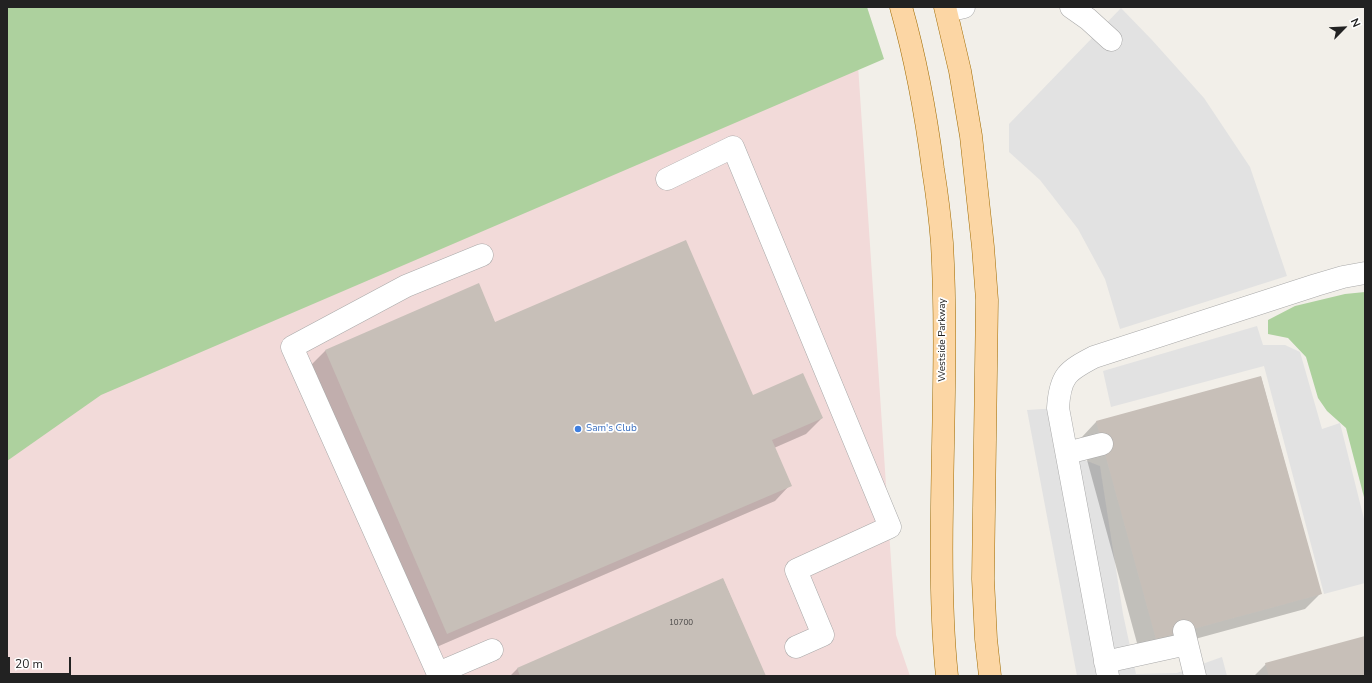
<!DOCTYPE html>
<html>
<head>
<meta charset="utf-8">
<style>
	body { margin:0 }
	#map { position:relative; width:1372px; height:683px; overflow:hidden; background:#f2efe9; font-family:"Nunito Sans",sans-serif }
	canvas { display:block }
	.frame { position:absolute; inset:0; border:8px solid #222; pointer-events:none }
	.north { position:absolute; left:1324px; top:8px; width:40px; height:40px; -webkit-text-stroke:3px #fff; paint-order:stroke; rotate:66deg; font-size:11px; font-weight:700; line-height:16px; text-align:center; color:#222 }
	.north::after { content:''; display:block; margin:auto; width:14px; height:18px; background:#222; clip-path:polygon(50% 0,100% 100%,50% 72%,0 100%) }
	.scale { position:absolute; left:8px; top:657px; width:63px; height:18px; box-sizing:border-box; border:2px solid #222; border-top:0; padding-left:5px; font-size:12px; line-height:14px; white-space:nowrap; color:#222; -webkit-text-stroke:3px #fff; paint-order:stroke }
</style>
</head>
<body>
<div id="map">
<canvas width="1372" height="683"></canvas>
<div class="frame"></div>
<div class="north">N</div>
<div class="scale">20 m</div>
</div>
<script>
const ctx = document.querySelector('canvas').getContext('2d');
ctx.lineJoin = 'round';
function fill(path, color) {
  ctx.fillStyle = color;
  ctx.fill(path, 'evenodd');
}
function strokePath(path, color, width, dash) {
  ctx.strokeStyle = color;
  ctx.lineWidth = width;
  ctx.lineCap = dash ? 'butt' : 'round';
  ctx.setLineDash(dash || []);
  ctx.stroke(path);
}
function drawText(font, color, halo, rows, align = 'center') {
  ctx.font = font + ' "Nunito Sans",sans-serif';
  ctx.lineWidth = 3.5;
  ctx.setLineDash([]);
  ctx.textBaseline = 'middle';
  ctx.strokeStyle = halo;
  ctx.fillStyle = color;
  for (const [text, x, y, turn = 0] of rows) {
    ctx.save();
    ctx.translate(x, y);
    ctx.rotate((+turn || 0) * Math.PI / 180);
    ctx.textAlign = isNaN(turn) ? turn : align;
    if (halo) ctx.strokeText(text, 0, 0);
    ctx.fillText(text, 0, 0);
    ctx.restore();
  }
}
const commercial = new Path2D(`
	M 857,50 L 896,635 L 910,676 L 7,676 L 7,431 Z`);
const forest = new Path2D(`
	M 7,7 L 867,7 L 884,59 L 101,395 L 7,461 Z
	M 1365,292 L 1365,501 L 1346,428 L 1327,411 L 1318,398 L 1306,357 L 1288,338 L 1268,334 L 1268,320 L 1295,306 L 1345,294 Z`);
const parking = new Path2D(`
	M 1121,8 L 1152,40 L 1204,98 L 1250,167 L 1287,276 L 1120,329 L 1105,279 L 1078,229 L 1040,180 L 1009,152 L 1009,124 Z
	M 1257,326 L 1263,345 L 1285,345 L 1300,352 L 1322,429 L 1340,423 L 1365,523 L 1365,583 L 1324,594 L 1264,366 L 1111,407 L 1103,371 Z
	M 1058,408 L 1067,453 L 1100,466 L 1123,614 L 1136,674 L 1177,673 L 1222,657 L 1227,676 L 1077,676 L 1027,410 Z`);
const shadow = new Path2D(`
	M 478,285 L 495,323 L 752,396 L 822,418 L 806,434 L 774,448 L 790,485 L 775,501 L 432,649 L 310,366 L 325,351 Z
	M 1261,377 L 1321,593 L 1305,609 L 1140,654 L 1081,438 L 1096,422 Z
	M 723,579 L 765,676 L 510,676 L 517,669 Z
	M 1365,637 L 1365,676 L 1254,676 L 1266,664 Z`);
const building = new Path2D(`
	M 686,240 L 753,395 L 803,373 L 823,418 L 772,440 L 792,486 L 447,634 L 325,350 L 479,283 L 495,322 Z
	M 1261,376 L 1322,594 L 1156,639 L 1096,421 Z
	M 723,578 L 766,676 L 520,676 L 517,668 Z
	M 1365,636 L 1365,676 L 1269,676 L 1265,663 Z`);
const minor = new Path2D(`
	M 1071,7 L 1088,19 L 1111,40
	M 947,11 L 964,7
	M 667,179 L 733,147 L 890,527 L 796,570 L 823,635 L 796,647
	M 1067,453 L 1102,444
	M 1184,631 L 1195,676
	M 1105,662 L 1187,644
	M 438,673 L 492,650
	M 439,676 L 292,347 L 406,286 L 482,255
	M 1108,676 L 1058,408 C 1060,376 1067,371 1094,357 L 1316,285 L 1343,277 L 1365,273`);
const major = new Path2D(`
	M 901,7 C 916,60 926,115 933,169 C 937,194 940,218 942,243 C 947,331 943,419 942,507 C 941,564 941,620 947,676
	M 945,7 L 960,71 L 971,136 L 983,247 L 987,300 L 983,579 L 986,639 L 990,676`);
const markers = [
	[578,429,4,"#3f7fe0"]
];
const numberNames = [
	["10700",681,623]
];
const streetNames = [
	["Westside Parkway",943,340,-90]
];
const shopNames = [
	["Sam's Club",586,429]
];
fill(commercial, '#f2dad9');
fill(forest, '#add19e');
fill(parking, '#e2e2e2');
fill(shadow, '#0003');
fill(building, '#c7bfb8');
strokePath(minor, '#a9a9a9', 23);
strokePath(major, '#a06b00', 23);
strokePath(minor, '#fff', 22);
strokePath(major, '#fcd6a4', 22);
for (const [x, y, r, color] of markers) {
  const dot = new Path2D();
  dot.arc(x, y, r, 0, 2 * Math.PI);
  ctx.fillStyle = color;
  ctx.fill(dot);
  strokePath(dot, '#fff', 1.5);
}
drawText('8px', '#4b4948', null, numberNames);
drawText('10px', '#222', '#fff', streetNames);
drawText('10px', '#366cbe', '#fff', shopNames, 'left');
</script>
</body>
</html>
